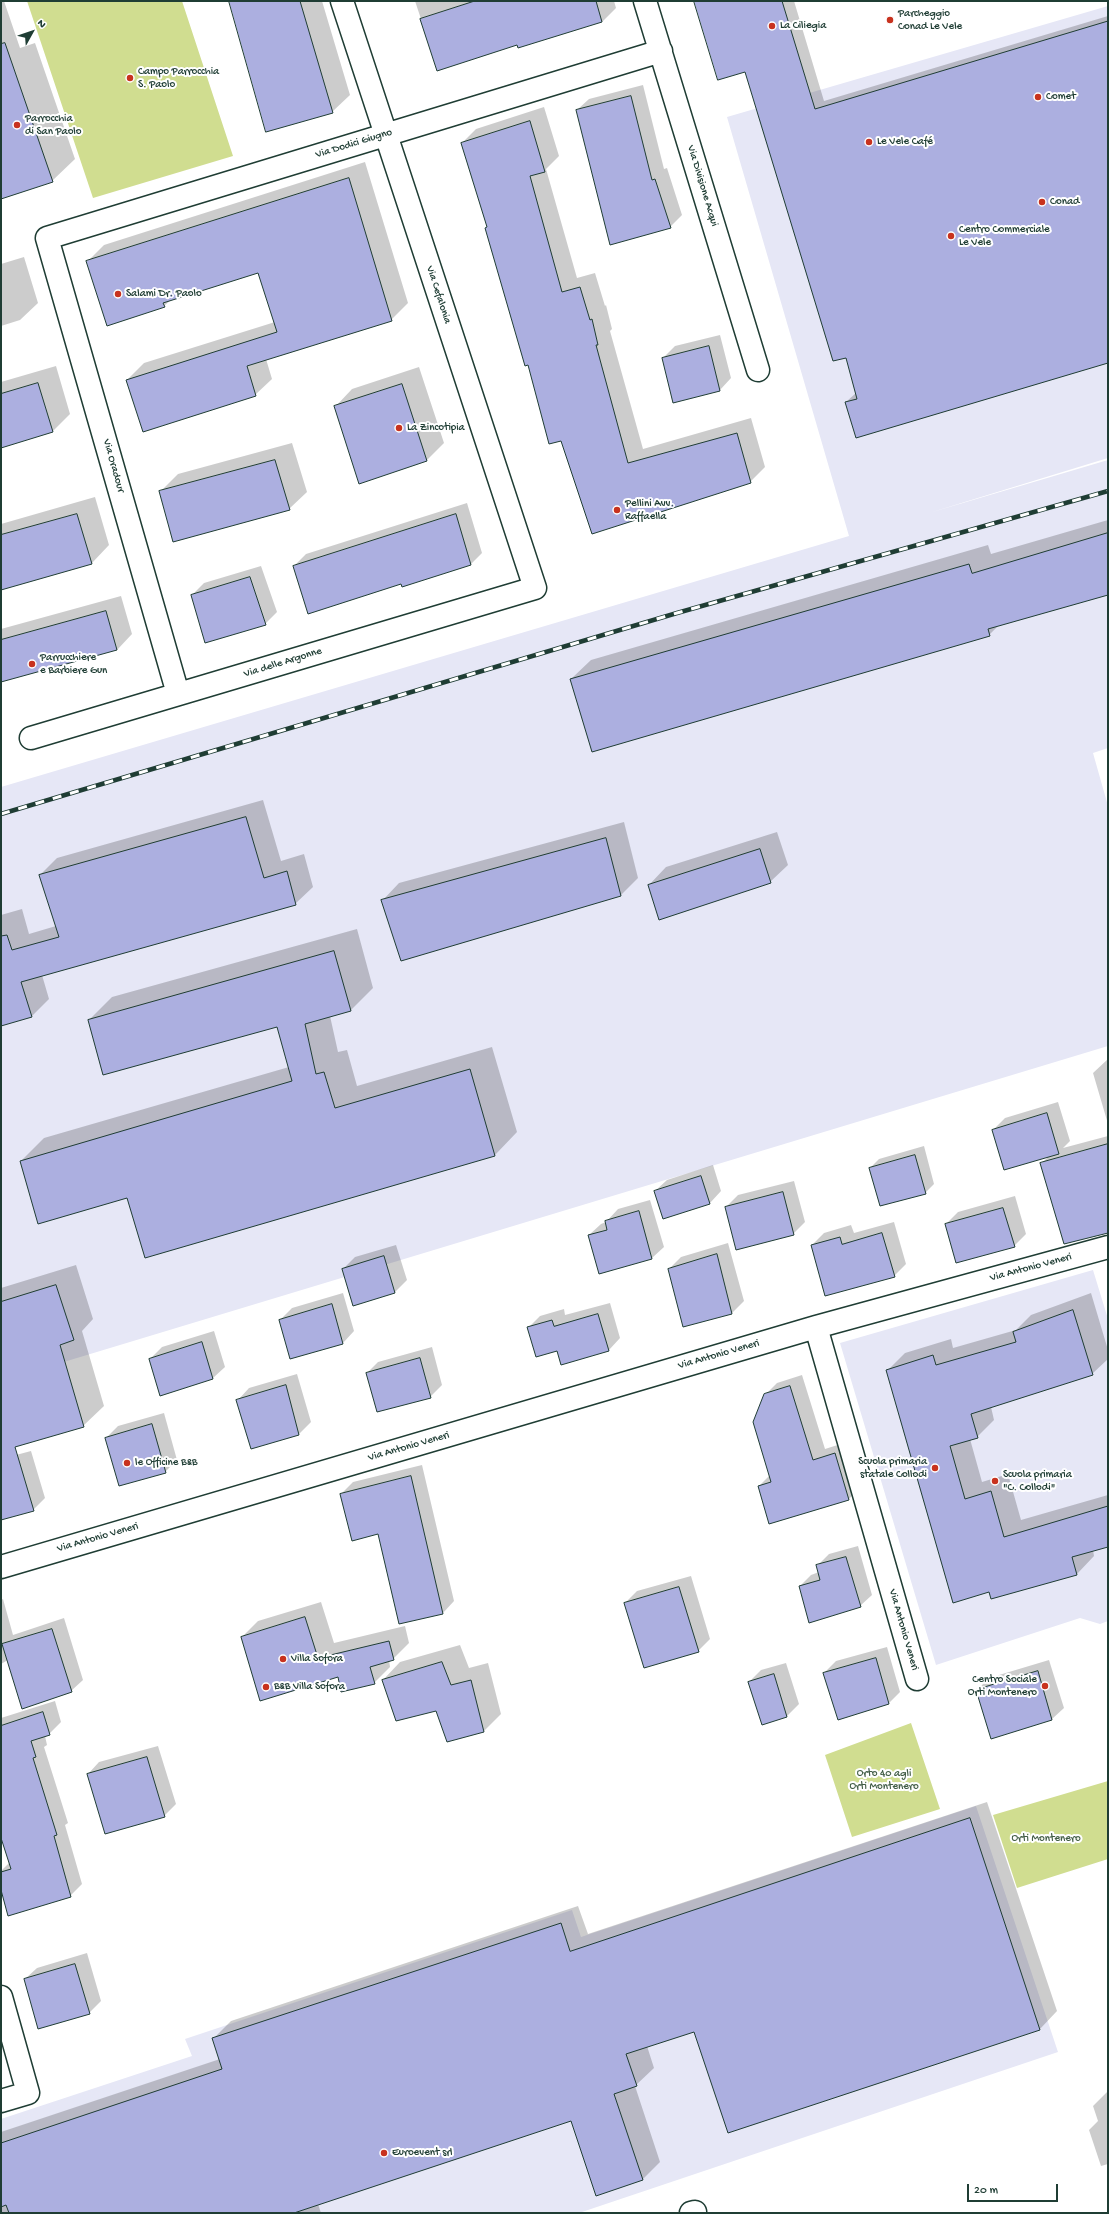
<!DOCTYPE html>
<html>
<head>
<meta charset="utf-8">
<style>
	body { margin:0 }
	#map { position:relative; width:1109px; height:2214px; overflow:hidden; background:#fff; font-family:"Gochi Hand",sans-serif }
	canvas { display:block }
	.frame { position:absolute; inset:0; border:2px solid #1f3d34; pointer-events:none }
	.north { position:absolute; left:12px; top:12px; width:40px; height:40px; -webkit-text-stroke:3px #fff; paint-order:stroke; rotate:50deg; font-size:11px; font-weight:700; line-height:16px; text-align:center; color:#1f3d34 }
	.north::after { content:''; display:block; margin:auto; width:14px; height:18px; background:#1f3d34; clip-path:polygon(50% 0,100% 100%,50% 72%,0 100%) }
	.scale { position:absolute; left:967px; top:2184px; width:91px; height:18px; box-sizing:border-box; border:2px solid #1f3d34; border-top:0; padding-left:5px; font-size:12px; line-height:14px; white-space:nowrap; color:#1f3d34; -webkit-text-stroke:3px #fff; paint-order:stroke }
</style>
</head>
<body>
<div id="map">
<canvas width="1109" height="2214"></canvas>
<div class="frame"></div>
<div class="north">N</div>
<div class="scale">20 m</div>
</div>
<script>
const ctx = document.querySelector('canvas').getContext('2d');
ctx.lineJoin = 'round';
function fill(path, color) {
  ctx.fillStyle = color;
  ctx.fill(path, 'evenodd');
}
function strokePath(path, color, width, dash) {
  ctx.strokeStyle = color;
  ctx.lineWidth = width;
  ctx.lineCap = dash ? 'butt' : 'round';
  ctx.setLineDash(dash || []);
  ctx.stroke(path);
}
function drawText(font, color, halo, rows, align = 'center') {
  ctx.font = font + ' "Gochi Hand",sans-serif';
  ctx.lineWidth = 4;
  ctx.setLineDash([]);
  ctx.textBaseline = 'middle';
  ctx.strokeStyle = halo;
  ctx.fillStyle = color;
  for (const [text, x, y, turn = 0] of rows) {
    ctx.save();
    ctx.translate(x, y);
    ctx.rotate((+turn || 0) * Math.PI / 180);
    ctx.textAlign = isNaN(turn) ? turn : align;
    if (halo) ctx.strokeText(text, 0, 0);
    ctx.fillText(text, 0, 0);
    ctx.restore();
  }
}
const built = new Path2D(`
	M 1108,6 L 1108,458 L 929,513 L 1108,460 L 1108,748 L 1093,753 L 1108,806 L 1108,1046 L 1,1381 L 1,787 L 849,536 L 727,117 Z
	M 1093,1270 L 1108,1319 L 1108,1621 L 1100,1624 L 1080,1618 L 936,1665 L 840,1343 Z
	M 976,1806 L 1058,2052 L 579,2213 L 1,2213 L 1,2119 L 192,2056 L 185,2039 L 572,1910 L 581,1937 Z`);
const green = new Path2D(`
	M 27,1 L 182,1 L 233,156 L 93,198 Z
	M 911,1723 L 940,1809 L 852,1837 L 825,1755 Z
	M 1108,1781 L 1108,1859 L 1017,1888 L 993,1815 Z`);
const shadow = new Path2D(`
	M 1,1 L 4,1 L 20,48 L 35,43 L 75,159 L 52,181 L 1,198 Z
	M 230,1 L 322,1 L 350,95 L 332,112 Z
	M 415,1 L 614,1 L 616,8 L 602,22 L 518,44 L 438,70 Z
	M 696,1 L 794,1 L 824,101 L 1108,16 L 1108,362 L 846,402 L 856,393 L 847,357 L 746,71 Z
	M 643,85 L 664,169 L 667,168 L 682,215 L 670,227 L 577,110 L 589,99 Z
	M 544,107 L 559,156 L 546,169 L 577,278 L 595,273 L 605,306 L 606,305 L 612,329 L 610,331 L 643,449 L 751,418 L 765,467 L 750,482 L 593,533 L 561,440 L 528,364 L 462,143 L 476,129 Z
	M 365,162 L 408,303 L 391,320 L 266,359 L 272,379 L 255,395 L 127,380 L 144,363 L 275,322 L 258,272 L 172,299 L 164,306 L 88,261 L 104,245 Z
	M 24,257 L 38,303 L 20,320 L 1,326 L 1,264 Z
	M 720,335 L 731,378 L 720,390 L 663,358 L 675,346 Z
	M 56,366 L 70,414 L 53,431 L 1,447 L 1,382 Z
	M 419,367 L 444,443 L 427,460 L 335,407 L 352,389 Z
	M 292,443 L 307,492 L 289,509 L 160,492 L 178,474 Z
	M 95,497 L 109,545 L 92,563 L 1,589 L 1,524 Z
	M 467,503 L 482,553 L 470,565 L 402,583 L 294,566 L 306,554 Z
	M 1108,520 L 1108,594 L 999,625 L 989,635 L 571,679 L 591,660 L 988,545 L 991,554 Z
	M 261,566 L 277,612 L 265,624 L 192,595 L 204,583 Z
	M 121,596 L 132,634 L 117,650 L 1,671 L 1,629 Z
	M 263,800 L 281,861 L 304,854 L 313,887 L 295,904 L 42,975 L 49,999 L 32,1016 L 1,1025 L 1,915 L 22,909 L 29,934 L 56,926 L 40,875 L 57,858 Z
	M 624,822 L 638,878 L 621,895 L 401,960 L 382,901 L 399,883 Z
	M 777,832 L 788,865 L 770,882 L 649,885 L 666,867 Z
	M 357,929 L 373,988 L 351,1010 L 330,1016 L 338,1052 L 347,1050 L 357,1086 L 492,1047 L 517,1132 L 495,1155 L 145,1257 L 128,1196 L 21,1161 L 44,1138 L 289,1067 L 278,1026 L 89,1020 L 112,997 Z
	M 1108,1059 L 1108,1124 L 1093,1073 Z
	M 1058,1102 L 1070,1141 L 1063,1148 L 1108,1136 L 1108,1214 L 1041,1164 L 1050,1155 L 993,1130 L 1005,1118 Z
	M 924,1146 L 934,1184 L 925,1193 L 870,1168 L 879,1159 Z
	M 713,1165 L 721,1191 L 710,1203 L 663,1218 L 655,1191 L 667,1180 Z
	M 794,1181 L 805,1222 L 793,1234 L 726,1207 L 738,1195 Z
	M 1015,1196 L 1026,1234 L 1014,1246 L 946,1224 L 958,1212 Z
	M 650,1200 L 664,1247 L 652,1258 L 600,1273 L 589,1235 L 601,1224 L 606,1222 L 618,1209 Z
	M 894,1222 L 906,1264 L 894,1276 L 812,1245 L 824,1233 L 851,1225 L 854,1233 Z
	M 728,1243 L 744,1301 L 732,1313 L 684,1326 L 669,1269 L 681,1257 Z
	M 396,1245 L 407,1280 L 395,1292 L 354,1304 L 343,1269 L 355,1257 Z
	M 76,1265 L 93,1319 L 82,1331 L 104,1406 L 83,1426 L 1,1363 L 1,1288 Z
	M 343,1293 L 354,1331 L 343,1343 L 280,1320 L 292,1308 Z
	M 1091,1293 L 1108,1350 L 1108,1359 L 1092,1374 L 991,1407 L 994,1420 L 977,1437 L 970,1439 L 982,1482 L 1008,1474 L 1021,1520 L 1108,1495 L 1108,1546 L 1093,1550 L 1094,1556 L 1077,1574 L 992,1598 L 990,1591 L 887,1371 L 905,1353 L 951,1339 L 953,1348 L 1016,1330 L 1031,1315 Z
	M 610,1303 L 620,1338 L 609,1350 L 562,1364 L 557,1350 L 529,1327 L 540,1316 L 564,1309 L 565,1315 Z
	M 214,1331 L 225,1367 L 213,1378 L 160,1395 L 150,1359 L 162,1347 Z
	M 432,1347 L 442,1385 L 430,1397 L 367,1373 L 378,1362 Z
	M 297,1374 L 311,1422 L 299,1434 L 251,1448 L 238,1400 L 249,1388 Z
	M 802,1375 L 825,1449 L 847,1442 L 860,1487 L 849,1499 L 759,1486 L 770,1475 L 765,1395 L 777,1383 Z
	M 164,1413 L 177,1460 L 165,1472 L 106,1438 L 118,1426 Z
	M 31,1451 L 45,1498 L 33,1510 L 1,1519 L 1,1459 Z
	M 422,1465 L 454,1601 L 443,1613 L 379,1533 L 341,1494 L 353,1482 Z
	M 858,1546 L 872,1595 L 860,1606 L 800,1586 L 811,1575 L 819,1572 L 817,1566 L 829,1554 Z
	M 691,1576 L 710,1639 L 698,1651 L 625,1603 L 637,1591 Z
	M 3,1599 L 13,1635 L 64,1618 L 83,1680 L 71,1691 L 8,1660 L 1,1664 L 1,1600 Z
	M 321,1602 L 334,1643 L 405,1626 L 409,1643 L 393,1659 L 389,1660 L 390,1667 L 374,1683 L 338,1676 L 242,1637 L 258,1621 Z
	M 460,1645 L 469,1668 L 488,1663 L 501,1714 L 484,1731 L 437,1710 L 383,1680 L 400,1662 Z
	M 887,1647 L 900,1692 L 888,1704 L 824,1673 L 836,1661 Z
	M 1049,1660 L 1064,1708 L 1052,1719 L 977,1690 L 989,1678 Z
	M 786,1663 L 799,1704 L 787,1716 L 763,1724 L 749,1682 L 761,1670 Z
	M 55,1701 L 61,1722 L 49,1734 L 45,1736 L 47,1745 L 44,1747 L 68,1823 L 65,1825 L 82,1884 L 70,1896 L 1,1886 L 1,1871 L 10,1862 L 1,1834 L 1,1718 Z
	M 158,1746 L 176,1804 L 164,1816 L 88,1774 L 99,1762 Z
	M 987,1802 L 1057,2011 L 1040,2029 L 694,2030 L 647,2046 L 654,2068 L 635,2086 L 660,2162 L 643,2179 L 572,2119 L 318,2204 L 321,2213 L 1,2213 L 1,2132 L 220,2059 L 213,2039 L 231,2021 L 578,1906 L 588,1934 Z
	M 87,1953 L 101,2001 L 89,2013 L 25,1979 L 37,1968 Z
	M 1108,2091 L 1108,2164 L 1101,2166 L 1089,2130 L 1098,2121 L 1093,2106 Z`);
const building = new Path2D(`
	M 229,1 L 300,1 L 333,113 L 266,132 Z
	M 475,1 L 596,1 L 602,22 L 518,48 L 517,45 L 437,71 L 420,19 Z
	M 694,1 L 782,1 L 815,109 L 1108,21 L 1108,363 L 856,438 L 845,402 L 857,399 L 846,358 L 833,361 L 745,72 L 718,80 Z
	M 5,43 L 53,182 L 1,199 L 1,44 Z
	M 631,96 L 652,180 L 655,179 L 671,228 L 610,245 L 576,110 Z
	M 530,121 L 545,172 L 530,176 L 562,292 L 580,287 L 590,320 L 592,319 L 598,345 L 596,345 L 628,463 L 737,433 L 751,483 L 592,534 L 561,441 L 549,444 L 528,365 L 525,366 L 485,228 L 487,227 L 461,143 Z
	M 349,178 L 392,321 L 247,366 L 256,396 L 143,432 L 126,380 L 277,332 L 258,273 L 163,303 L 165,307 L 107,326 L 86,261 Z
	M 709,346 L 720,391 L 673,403 L 662,358 Z
	M 38,383 L 53,432 L 1,448 L 1,394 Z
	M 402,384 L 427,461 L 359,484 L 334,406 Z
	M 275,460 L 290,510 L 173,542 L 159,491 Z
	M 77,514 L 92,564 L 1,590 L 1,535 Z
	M 456,514 L 471,565 L 402,587 L 401,584 L 308,614 L 293,566 Z
	M 1108,533 L 1108,595 L 988,629 L 990,636 L 592,752 L 570,679 L 969,564 L 972,573 Z
	M 250,577 L 266,625 L 205,643 L 191,595 Z
	M 106,611 L 117,650 L 1,682 L 1,640 Z
	M 246,817 L 264,878 L 287,871 L 296,905 L 21,982 L 32,1017 L 1,1026 L 1,936 L 7,935 L 12,950 L 59,937 L 39,875 Z
	M 606,838 L 621,896 L 401,961 L 381,900 Z
	M 760,849 L 771,883 L 659,920 L 648,885 Z
	M 334,951 L 351,1011 L 305,1024 L 316,1074 L 324,1072 L 335,1108 L 470,1069 L 495,1156 L 145,1258 L 127,1198 L 38,1224 L 20,1161 L 292,1081 L 277,1027 L 103,1075 L 88,1020 Z
	M 1047,1113 L 1059,1154 L 1004,1170 L 992,1130 Z
	M 1108,1144 L 1108,1233 L 1064,1244 L 1040,1163 Z
	M 915,1155 L 926,1194 L 880,1206 L 869,1168 Z
	M 701,1176 L 710,1204 L 663,1219 L 654,1191 Z
	M 783,1192 L 794,1235 L 736,1250 L 725,1207 Z
	M 1003,1208 L 1015,1247 L 956,1263 L 945,1224 Z
	M 639,1211 L 652,1259 L 599,1274 L 588,1235 L 607,1230 L 605,1221 Z
	M 882,1233 L 895,1277 L 825,1296 L 811,1245 L 840,1237 L 842,1244 Z
	M 717,1254 L 732,1314 L 683,1327 L 668,1269 Z
	M 384,1256 L 395,1293 L 353,1306 L 342,1269 Z
	M 56,1285 L 74,1340 L 60,1345 L 84,1427 L 15,1447 L 34,1511 L 1,1520 L 1,1302 Z
	M 332,1304 L 343,1344 L 290,1359 L 279,1320 Z
	M 1073,1310 L 1093,1375 L 971,1414 L 978,1438 L 950,1446 L 965,1499 L 991,1491 L 1004,1537 L 1108,1506 L 1108,1547 L 1072,1557 L 1077,1575 L 991,1599 L 989,1592 L 953,1603 L 886,1370 L 933,1355 L 936,1365 L 1016,1342 L 1013,1332 Z
	M 598,1314 L 609,1351 L 561,1365 L 557,1351 L 536,1357 L 527,1327 L 552,1320 L 554,1326 Z
	M 202,1342 L 213,1379 L 160,1396 L 149,1359 Z
	M 420,1358 L 431,1398 L 377,1412 L 366,1373 Z
	M 286,1385 L 299,1435 L 251,1449 L 236,1400 Z
	M 790,1386 L 813,1460 L 835,1453 L 849,1500 L 769,1524 L 758,1486 L 771,1482 L 753,1422 L 764,1394 Z
	M 152,1424 L 166,1473 L 119,1486 L 105,1438 Z
	M 411,1476 L 443,1614 L 399,1624 L 378,1534 L 352,1541 L 340,1494 Z
	M 846,1557 L 861,1607 L 809,1623 L 799,1586 L 820,1580 L 816,1565 Z
	M 679,1587 L 699,1652 L 644,1668 L 624,1603 Z
	M 305,1617 L 318,1658 L 389,1641 L 394,1660 L 370,1667 L 375,1684 L 341,1692 L 338,1677 L 260,1701 L 241,1637 Z
	M 52,1629 L 72,1692 L 22,1709 L 2,1644 Z
	M 876,1658 L 889,1704 L 838,1720 L 823,1673 Z
	M 442,1662 L 451,1685 L 471,1680 L 484,1732 L 447,1742 L 436,1711 L 396,1721 L 382,1680 Z
	M 1038,1671 L 1052,1720 L 991,1739 L 976,1690 Z
	M 774,1674 L 787,1717 L 762,1725 L 748,1682 Z
	M 43,1712 L 50,1735 L 31,1741 L 36,1757 L 33,1758 L 57,1835 L 54,1836 L 71,1897 L 8,1916 L 1,1890 L 1,1872 L 11,1869 L 1,1838 L 1,1726 Z
	M 147,1757 L 165,1817 L 105,1834 L 87,1774 Z
	M 970,1818 L 1040,2030 L 728,2133 L 694,2032 L 626,2054 L 637,2086 L 614,2094 L 643,2180 L 596,2196 L 571,2121 L 294,2213 L 9,2213 L 6,2205 L 1,2207 L 1,2143 L 222,2069 L 212,2038 L 561,1923 L 570,1951 Z
	M 75,1964 L 90,2014 L 38,2029 L 24,1979 Z`);
const street = new Path2D(`
	M 645,1 L 758,370
	M 178,694 L 47,238 L 661,51
	M 31,738 L 535,588 L 342,1
	M 816,1327 L 917,1679
	M 1,1567 L 816,1327 L 1108,1247
	M 1,1997 L 28,2093 L 1,2101
	M 691,2213 L 695,2212`);
const rail = new Path2D(`
	M 1,814 L 677,613 L 1108,491`);
const markers = [
	[890,20,4,"#c8321e"],
	[772,26,4,"#c8321e"],
	[130,78,4,"#c8321e"],
	[1038,97,4,"#c8321e"],
	[17,125,4,"#c8321e"],
	[869,142,4,"#c8321e"],
	[1042,202,4,"#c8321e"],
	[951,236,4,"#c8321e"],
	[118,294,4,"#c8321e"],
	[399,428,4,"#c8321e"],
	[617,510,4,"#c8321e"],
	[32,664,4,"#c8321e"],
	[127,1463,4,"#c8321e"],
	[935,1468,4,"#c8321e"],
	[995,1481,4,"#c8321e"],
	[283,1659,4,"#c8321e"],
	[1045,1686,4,"#c8321e"],
	[266,1687,4,"#c8321e"],
	[384,2153,4,"#c8321e"]
];
const poiNames = [
	["Parcheggio",898,14],
	["Conad Le Vele",898,27],
	["La Ciliegia",780,26],
	["Campo Parrocchia",138,72],
	["S. Paolo",138,85],
	["Comet",1046,97],
	["Parrocchia",25,119],
	["di San Paolo",25,132],
	["Le Vele Café",877,142],
	["Conad",1050,202],
	["Centro Commerciale",959,230],
	["Le Vele",959,243],
	["Salami Dr. Paolo",126,294],
	["La Zincotipia",407,428],
	["Pellini Avv.",625,504],
	["Raffaella",625,517],
	["Parrucchiere",40,658],
	["e Barbiere Gun",40,671],
	["Scuola primaria",927,1462,"right"],
	["statale Collodi",927,1475,"right"],
	["le Officine B&B",135,1463],
	["Scuola primaria",1003,1475],
	["\"C. Collodi\"",1003,1488],
	["Villa Sofora",291,1659],
	["Centro Sociale",1037,1680,"right"],
	["Orti Montenero",1037,1693,"right"],
	["B&B Villa Sofora",274,1687],
	["Euroevent srl",392,2153]
];
const streetNames = [
	["Via Dodici Giugno",354,144,-17],
	["Via Divisione Acqui",702,186,73],
	["Via Cefalonia",438,295,72],
	["Via Oradour",113,466,74],
	["Via delle Argonne",283,663,-17],
	["Via Antonio Veneri",1031,1268,-15],
	["Via Antonio Veneri",719,1355,-16],
	["Via Antonio Veneri",409,1447,-16],
	["Via Antonio Veneri",98,1538,-16],
	["Via Antonio Veneri",903,1630,74]
];
const parkNames = [
	["Orto 40 agli",884,1774],
	["Orti Montenero",884,1787],
	["Orti Montenero",1046,1839]
];
fill(built, '#e6e7f6');
fill(green, '#d0dd90');
fill(shadow, '#0003');
fill(building, '#acafe0');
strokePath(building, '#1f3d34', 1);
strokePath(street, '#1f3d34', 25);
strokePath(street, '#fff', 22);
strokePath(rail, '#1f3d34', 4.5);
strokePath(rail, '#fff', 3, [9]);
for (const [x, y, r, color] of markers) {
  const dot = new Path2D();
  dot.arc(x, y, r, 0, 2 * Math.PI);
  ctx.fillStyle = color;
  ctx.fill(dot);
  strokePath(dot, '#fff', 1.5);
}
drawText('11px', '#1f3d34', '#fff', poiNames, 'left');
drawText('11px', '#1f3d34', '#fff', streetNames);
drawText('11px', '#425d46', '#fff', parkNames);
</script>
</body>
</html>
